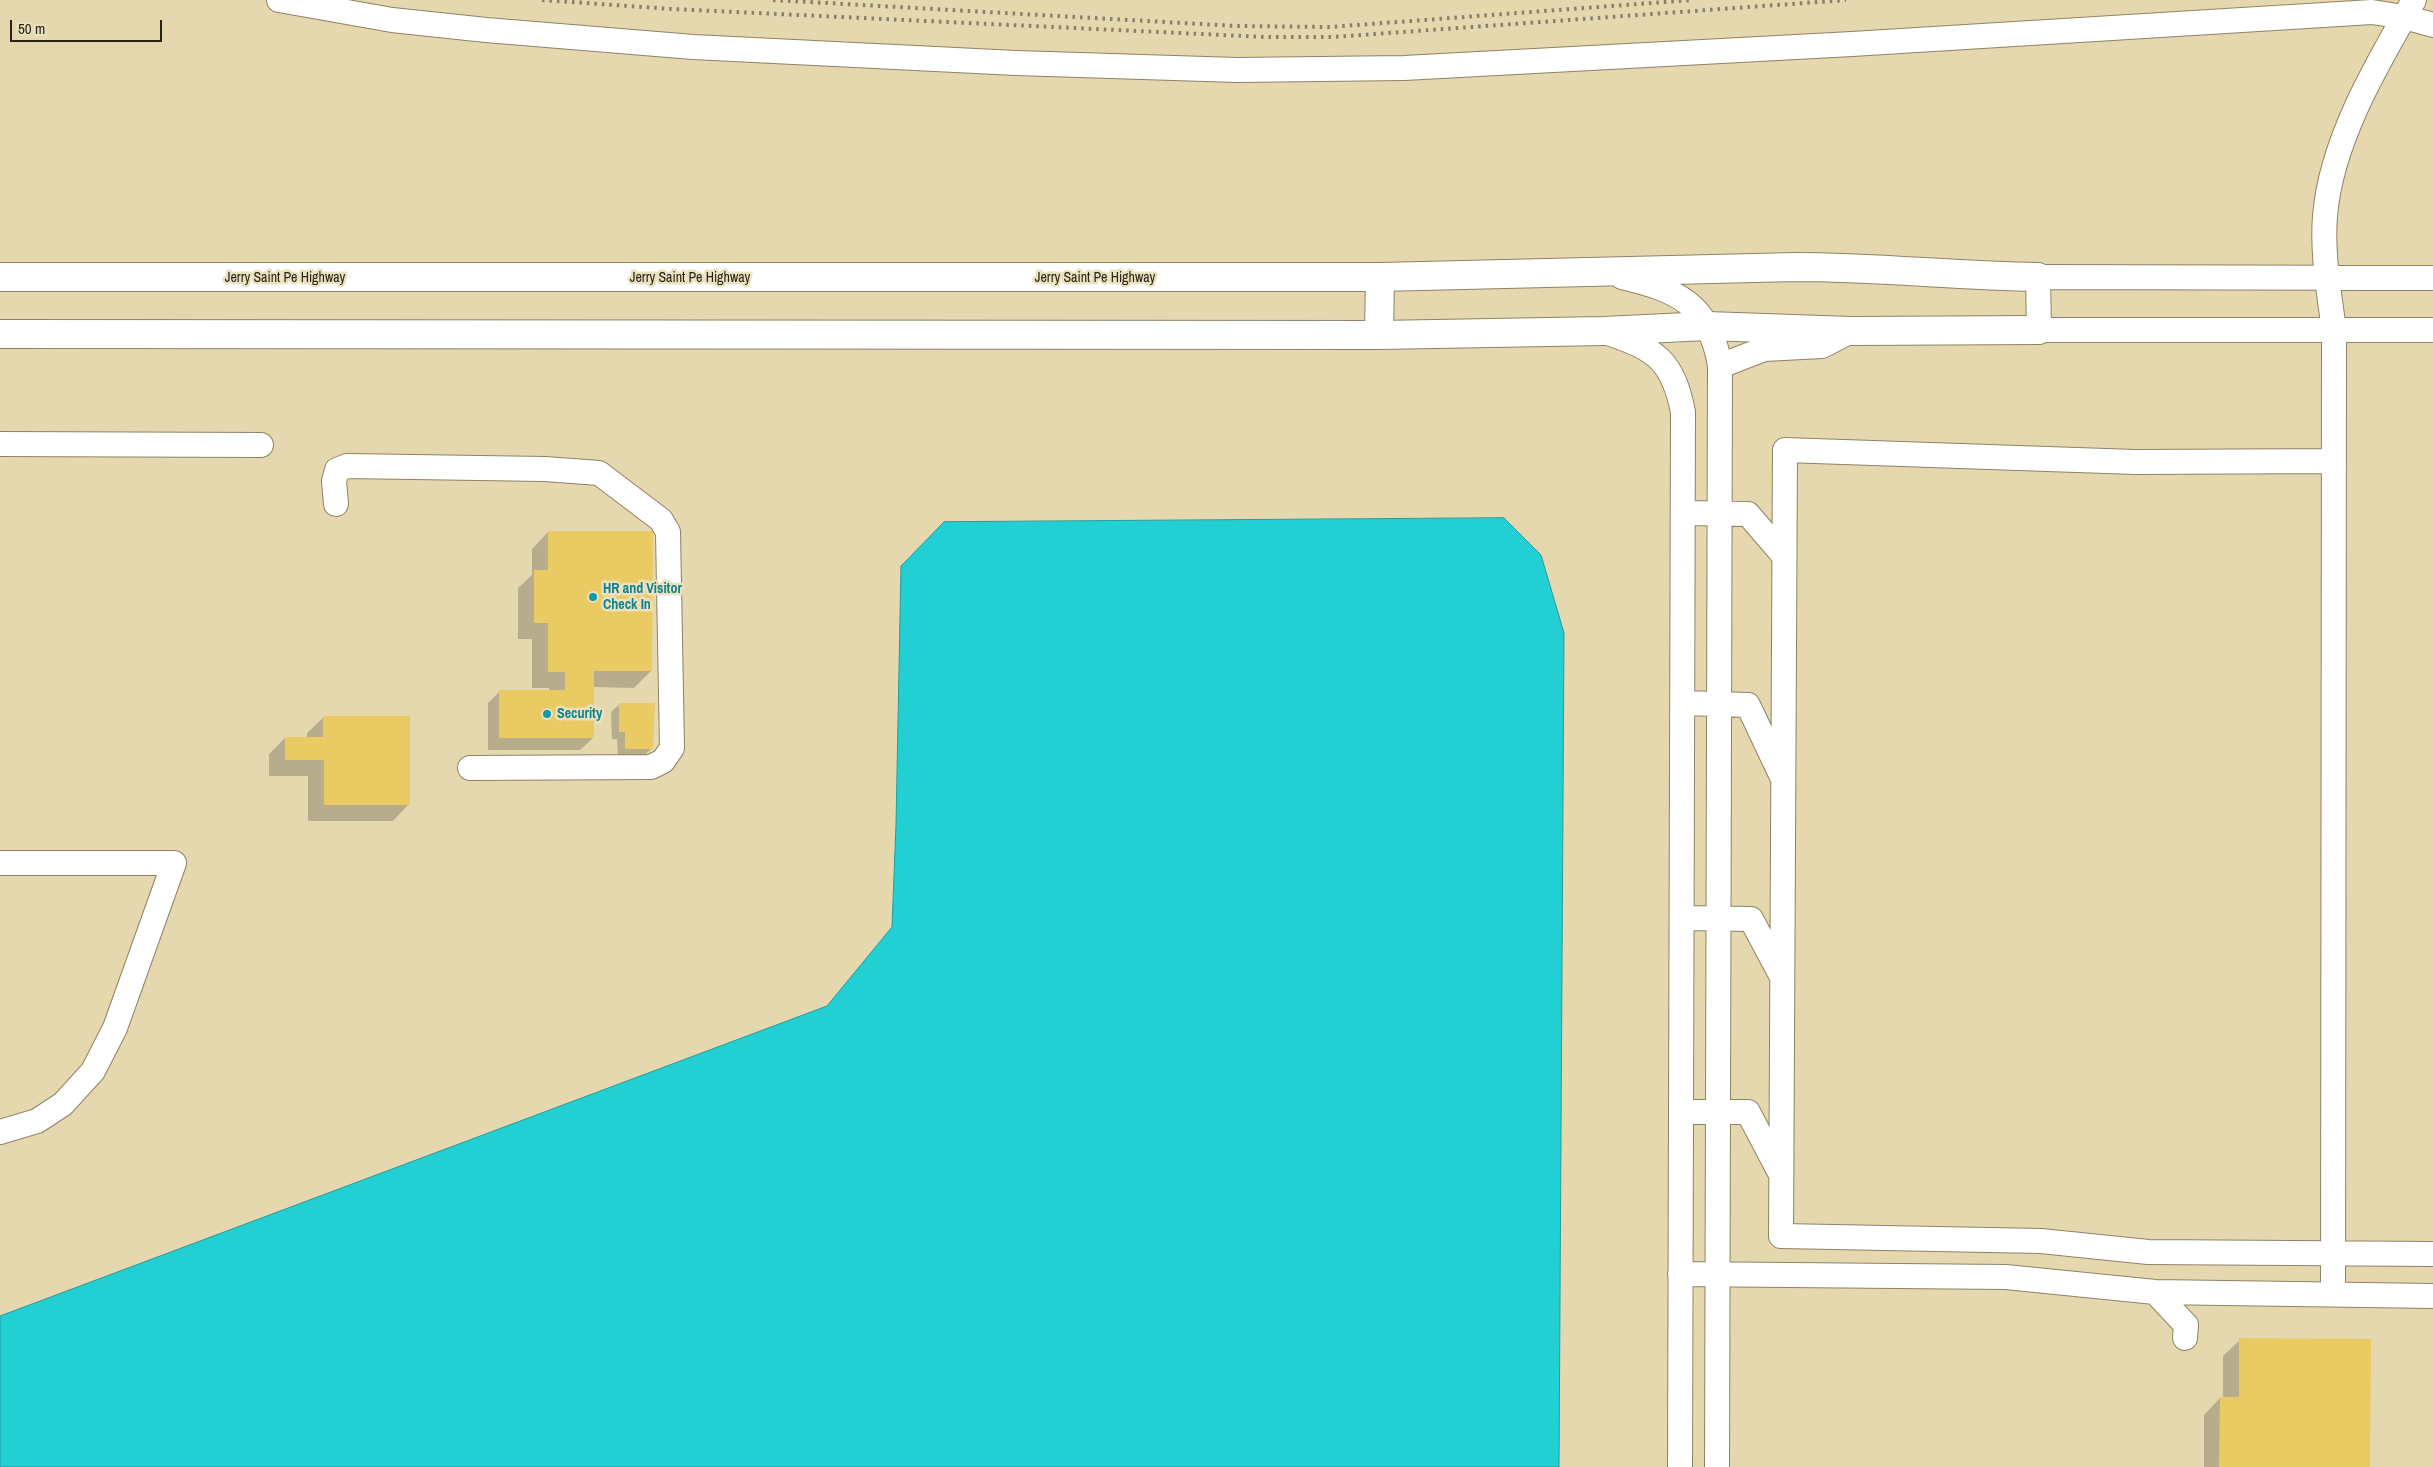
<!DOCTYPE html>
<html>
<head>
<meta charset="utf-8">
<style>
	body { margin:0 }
	#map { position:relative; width:2433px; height:1467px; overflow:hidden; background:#ebe1bf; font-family:"Archivo Narrow",sans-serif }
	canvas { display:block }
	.scale { position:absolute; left:10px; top:20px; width:152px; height:22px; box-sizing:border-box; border:2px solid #272316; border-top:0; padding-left:6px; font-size:15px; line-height:18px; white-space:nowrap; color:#272316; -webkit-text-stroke:4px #ebe1bf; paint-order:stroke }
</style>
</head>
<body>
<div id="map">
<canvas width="2433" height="1467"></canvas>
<div class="scale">50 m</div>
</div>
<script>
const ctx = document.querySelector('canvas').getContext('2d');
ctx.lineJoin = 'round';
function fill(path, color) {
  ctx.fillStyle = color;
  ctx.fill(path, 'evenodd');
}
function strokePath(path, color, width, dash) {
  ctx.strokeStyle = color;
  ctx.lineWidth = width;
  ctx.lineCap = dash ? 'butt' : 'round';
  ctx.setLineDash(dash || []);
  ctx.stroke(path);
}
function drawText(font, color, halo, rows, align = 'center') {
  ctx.font = font + ' "Archivo Narrow",sans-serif';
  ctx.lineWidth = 5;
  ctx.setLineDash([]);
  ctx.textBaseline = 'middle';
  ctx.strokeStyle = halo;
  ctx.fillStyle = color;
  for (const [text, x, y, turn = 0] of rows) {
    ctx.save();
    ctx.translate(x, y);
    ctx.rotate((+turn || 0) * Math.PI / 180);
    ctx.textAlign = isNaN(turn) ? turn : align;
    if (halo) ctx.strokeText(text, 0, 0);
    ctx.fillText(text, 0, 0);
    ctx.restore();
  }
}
const built = new Path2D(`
	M 0,0 L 2433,0 L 2433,1467 L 0,1467 Z`);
const water = new Path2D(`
	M 1504,518 L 1541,555 L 1564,633 L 1559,1467 L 0,1467 L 0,1316 L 827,1006 L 892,927 L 896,825 L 901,566 L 944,522 Z`);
const shadow = new Path2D(`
	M 548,532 L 651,671 L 634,688 L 592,687 L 593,738 L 580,750 L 488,750 L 488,703 L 500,691 L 549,691 L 549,688 L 532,688 L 532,639 L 518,639 L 518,588 L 532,575 L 532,549 Z
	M 620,704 L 652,748 L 644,756 L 618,757 L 617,739 L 612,739 L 611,712 Z
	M 324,717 L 409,804 L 393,821 L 308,821 L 308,776 L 269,776 L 269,754 L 285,738 L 307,738 L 307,733 Z
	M 2240,1340 L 2369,1467 L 2204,1467 L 2204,1415 L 2220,1398 L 2223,1398 L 2223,1356 Z`);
const building = new Path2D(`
	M 548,531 L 653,531 L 652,671 L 594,671 L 594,738 L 499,738 L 499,690 L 565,690 L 565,672 L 548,672 L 548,623 L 534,623 L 534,570 L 548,570 Z
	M 619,703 L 655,703 L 653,749 L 625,749 L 625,732 L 619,732 Z
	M 323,716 L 410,716 L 410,805 L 324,805 L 324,760 L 285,760 L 285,737 L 323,737 Z
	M 2239,1338 L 2371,1339 L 2370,1467 L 2219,1467 L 2220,1397 L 2239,1397 Z`);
const minor = new Path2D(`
	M 279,0 L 392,20 L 486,30 L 693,47 L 1016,63 L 1237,70 L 1404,68 L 1852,44 L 2372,12 L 2404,17 L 2433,25
	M 1622,277 C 1677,290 1710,304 1720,366 L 1717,1467
	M 2433,278 L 2038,277 L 2039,330 L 2433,330
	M 1608,333 C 1656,349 1673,361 1683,412 L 1680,1467
	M 1720,366 L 1764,349 L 1822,346 L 1851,331
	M 0,444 L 261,445
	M 2334,461 L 2135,462 L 1785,450 L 1781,1236 L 2041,1241 L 2148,1252 L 2433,1254
	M 336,504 L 334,481 L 337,470 L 347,466 L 545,469 L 599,473 L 661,520 L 668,532 L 672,748 L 663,761 L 651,767 L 470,768
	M 1684,513 L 1748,514 L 1784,556
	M 1683,703 L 1748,705 L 1781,775
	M 0,863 L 174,863 L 115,1028 L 93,1071 L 63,1104 L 37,1121 L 0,1132
	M 1682,918 L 1751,919 L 1781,975
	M 1681,1112 L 1748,1112 L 1779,1171
	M 1680,1274 L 2006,1277 L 2155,1292 L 2433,1296
	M 2155,1292 L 2186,1325 L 2185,1338
	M 2333,1294 L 2334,330 C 2329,292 2322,254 2325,216 C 2331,141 2377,64 2414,0`);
const major = new Path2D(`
	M 0,277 L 1380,277 L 1796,267 C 1877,267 1957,276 2038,277
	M 0,334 L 1379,335 L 1604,331 L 1707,326 L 1851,331 L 2039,330
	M 1379,335 L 1380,277`);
const rail = new Path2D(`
	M 542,0 L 672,9 L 1265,37 L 1333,37 L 1846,0
	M 773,0 L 1236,26 L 1330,27 L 1692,0`);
const markers = [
	[593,597,5,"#0f9aa8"],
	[547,714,5,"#0f9aa8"]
];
const streetNames = [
	["Jerry Saint Pe Highway",285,278],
	["Jerry Saint Pe Highway",690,278],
	["Jerry Saint Pe Highway",1095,278]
];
const cultureNames = [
	["HR and Visitor",603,589],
	["Check In",603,605],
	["Security",557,714]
];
fill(built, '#e5d8af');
fill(water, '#22d0d4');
strokePath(water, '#249c9b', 1);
fill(shadow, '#0003');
fill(building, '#eacb63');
strokePath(minor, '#8d8364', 26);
strokePath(major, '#8d8364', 30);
strokePath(minor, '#fff', 24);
strokePath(major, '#fff', 28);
strokePath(rail, '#878069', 4, [2.5, 5]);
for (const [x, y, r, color] of markers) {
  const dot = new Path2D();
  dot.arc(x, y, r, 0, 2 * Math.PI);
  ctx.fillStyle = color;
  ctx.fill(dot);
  strokePath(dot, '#ebe1bf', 2);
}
drawText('14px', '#272316', '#ebe1bf', streetNames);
drawText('bold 14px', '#0d838f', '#ebe1bf', cultureNames, 'left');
</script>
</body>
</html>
